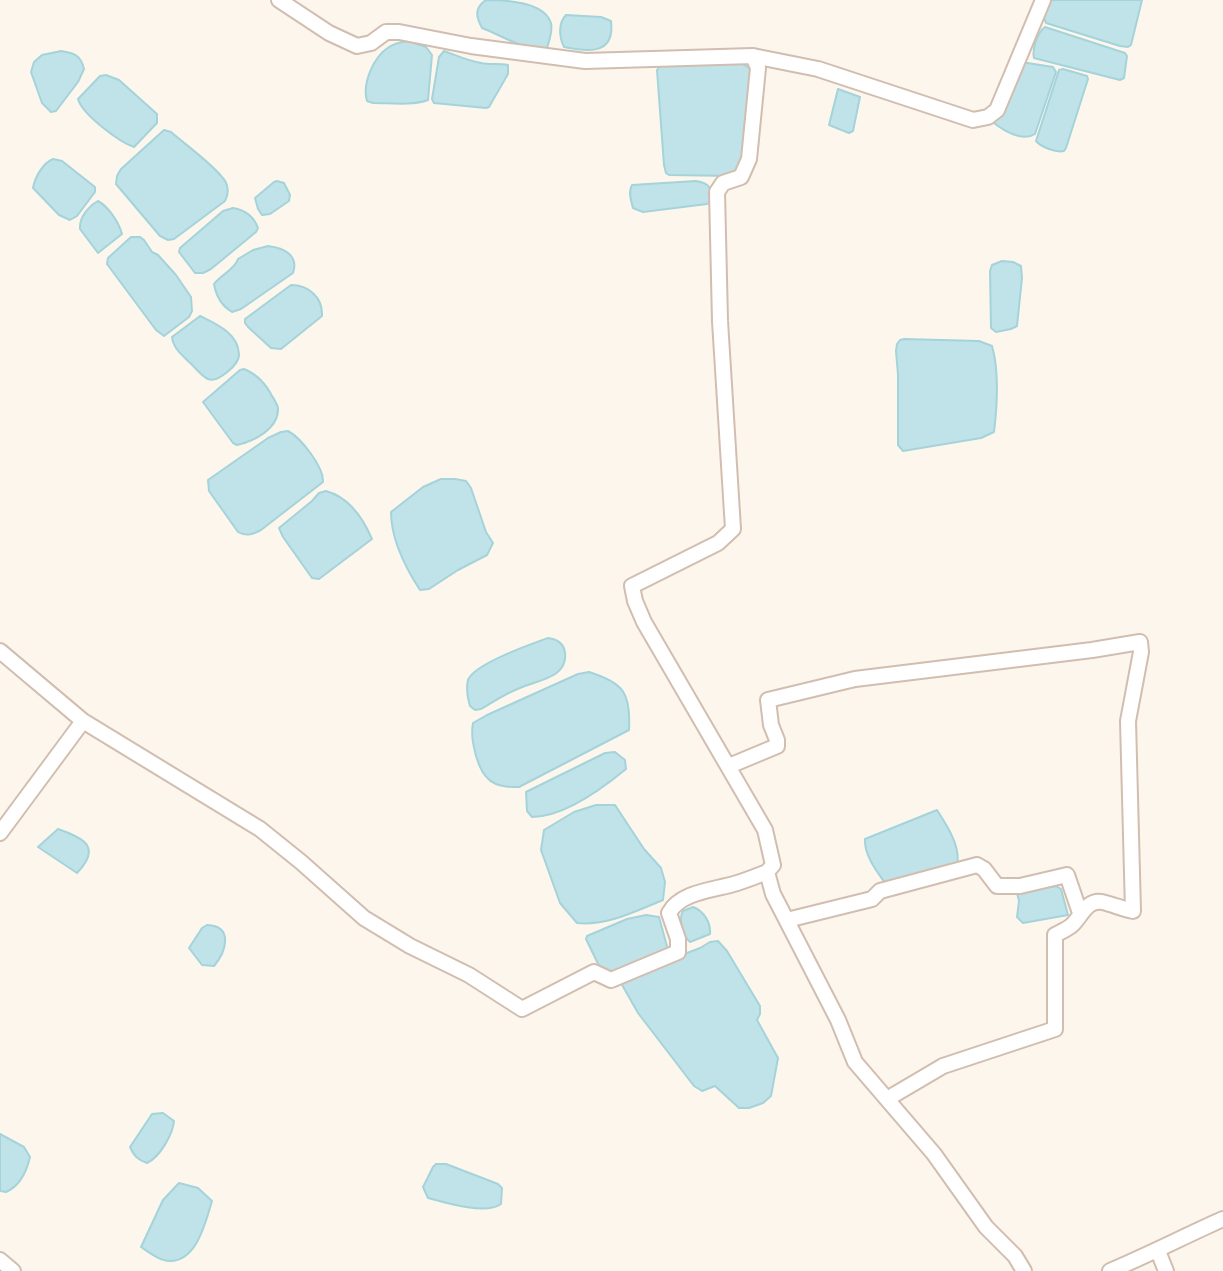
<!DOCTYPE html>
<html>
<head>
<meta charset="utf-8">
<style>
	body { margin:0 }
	canvas { display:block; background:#fdf6ec }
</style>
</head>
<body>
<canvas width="1223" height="1271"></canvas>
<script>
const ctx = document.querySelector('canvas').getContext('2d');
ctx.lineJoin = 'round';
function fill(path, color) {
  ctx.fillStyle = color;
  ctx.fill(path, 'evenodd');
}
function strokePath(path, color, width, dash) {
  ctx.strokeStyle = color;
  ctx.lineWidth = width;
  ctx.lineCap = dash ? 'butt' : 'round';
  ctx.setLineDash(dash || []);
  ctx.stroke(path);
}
const water = new Path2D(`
	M 486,0 C 503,0 544,1 551,23 C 553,31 549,41 547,48 C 528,53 501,35 482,28 C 476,17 474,8 486,0 Z
	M 1051,0 L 1142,0 L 1131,45 L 1128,47 L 1120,46 L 1046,23 L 1044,18 Z
	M 566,15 L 601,17 L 611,21 C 615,55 589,52 564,47 C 559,37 558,23 566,15 Z
	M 1045,27 L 1125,53 L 1127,56 L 1124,78 L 1120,80 L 1034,58 C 1032,49 1037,33 1045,27 Z
	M 408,41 L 426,47 L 432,55 L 428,100 C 412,106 390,103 373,103 L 367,101 C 362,84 373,57 389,47 C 395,43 401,42 408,41 Z
	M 61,51 C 74,53 81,55 84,69 L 78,82 L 56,111 L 51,112 L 42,103 L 31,72 L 34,62 L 42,55 Z
	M 444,51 C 458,56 465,60 481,63 C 490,65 499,63 508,65 L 508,74 L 489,107 L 486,108 L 434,103 L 432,99 L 439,57 Z
	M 1021,62 L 1053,67 L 1056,72 L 1035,134 C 1023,142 1004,131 994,123 Z
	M 667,64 L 742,64 L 751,69 L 743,165 L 733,176 L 669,175 L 666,173 L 664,165 L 657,70 L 661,65 Z
	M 1063,69 L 1087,76 L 1088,79 L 1066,148 L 1064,151 C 1056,153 1041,147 1036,141 L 1059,70 Z
	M 106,75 L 119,80 L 157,114 L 157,123 L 134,147 C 119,142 82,114 78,99 L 100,76 Z
	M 838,89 L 860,97 L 853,131 L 849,133 L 829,125 Z
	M 164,130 L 171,132 C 186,145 211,163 222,177 C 229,184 229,194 225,201 L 174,239 L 168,240 L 160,236 L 116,184 L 117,176 L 121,169 Z
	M 53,159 L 62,161 L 95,187 L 95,192 L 77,216 L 70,220 L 59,215 L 33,188 C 35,177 43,163 53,159 Z
	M 277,181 L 284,183 L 290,195 L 289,201 L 270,214 L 262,215 L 258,209 L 255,198 L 274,182 Z
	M 696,181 C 710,183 713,189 710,202 L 707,204 L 643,212 L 633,208 C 631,201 628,191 632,185 Z
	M 98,201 C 109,207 119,223 122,234 L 98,253 L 80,229 C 79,217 89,206 98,201 Z
	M 233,208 C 245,210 254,217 258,228 L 256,232 L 211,269 L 203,273 L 195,273 L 179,252 L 180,248 L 223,211 Z
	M 131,237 L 140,237 L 144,240 L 152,252 L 158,255 L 176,275 L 191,297 L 192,311 L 189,317 L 164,336 L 156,330 L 107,264 L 108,258 Z
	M 268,246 C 284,248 299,255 293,273 L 241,309 L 232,312 C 222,306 216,296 214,284 C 221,275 235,269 238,259 L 253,250 Z
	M 1002,261 L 1013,262 L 1021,266 L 1022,278 L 1017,326 L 1011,329 L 996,332 L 991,328 L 990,271 L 992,265 Z
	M 291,285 C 309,285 323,298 322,316 L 281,349 L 271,348 L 248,327 L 245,323 L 245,319 Z
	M 200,316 C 216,324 238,333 239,354 C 240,364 218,383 208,379 C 201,376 195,367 189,362 C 182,355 173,348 172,337 Z
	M 904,339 L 979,341 L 992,346 C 999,370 997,407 994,432 L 981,438 L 903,451 L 898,445 L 898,375 L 896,351 L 897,344 L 900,340 Z
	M 244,369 C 256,374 266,384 272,396 C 273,397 278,406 278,408 C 279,429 254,441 237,445 L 233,443 L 203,402 L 240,370 Z
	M 288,431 C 301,438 324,467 323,482 L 261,530 C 253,534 247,537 238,532 L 209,491 L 208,480 L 268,438 L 281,432 Z
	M 441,479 L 455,479 L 466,481 L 471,488 L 486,532 L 493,543 L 487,555 L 458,570 L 429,589 L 420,590 C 405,567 391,539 391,512 L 423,487 Z
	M 326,491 C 348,497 363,518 372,539 L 319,579 L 312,578 L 283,537 L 279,528 L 312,501 L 319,493 Z
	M 548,638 C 556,639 564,643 565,653 C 568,678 537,680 520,688 C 506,693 493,702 481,709 L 475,710 L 470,706 C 468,699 466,688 468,680 C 474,664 531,644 548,638 Z
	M 589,672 C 624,683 631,693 629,730 L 519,787 C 493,788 483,780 476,756 C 473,744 471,735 473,723 L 487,715 L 578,674 Z
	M 615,752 L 625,760 L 626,769 C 603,788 563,817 532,817 L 527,811 L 526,792 L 605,753 Z
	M 596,805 L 615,805 L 644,849 L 661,868 L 665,882 L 663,900 C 636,911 607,926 577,923 L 560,903 L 541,850 L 544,830 L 574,812 Z
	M 937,810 C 947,826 961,846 957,865 L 888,887 C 878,873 864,856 865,839 Z
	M 58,829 C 84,838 102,847 77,873 L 38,847 Z
	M 1056,886 L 1061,889 L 1068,915 L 1023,923 L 1017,917 L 1019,901 L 1017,893 Z
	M 693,907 C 704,911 711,923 710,934 L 690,942 C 683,936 678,920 683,911 Z
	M 646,915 L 659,917 L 668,950 L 622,974 L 602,972 L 586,939 L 587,936 L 627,919 Z
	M 207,925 C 234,926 226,952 214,966 L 202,965 L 189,948 L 202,928 Z
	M 718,941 L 727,951 L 760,1006 L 760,1014 L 757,1020 L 778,1058 L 771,1096 L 763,1103 L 749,1108 L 739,1108 L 715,1086 L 702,1091 L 694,1086 L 638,1013 L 621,983 L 661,963 L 700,948 L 710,942 Z
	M 163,1113 L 174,1121 C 173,1134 160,1157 147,1163 C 138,1160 134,1156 130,1147 L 152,1114 Z
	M 0,1134 L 24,1147 L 30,1157 C 27,1170 20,1186 6,1192 L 0,1191 Z
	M 436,1164 L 446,1164 L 498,1184 L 502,1188 L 501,1204 C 486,1215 446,1203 428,1198 L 423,1187 L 433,1167 Z
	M 179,1183 L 198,1188 L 212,1201 C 206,1221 197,1261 170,1261 C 160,1261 150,1253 141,1247 L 163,1200 Z`);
const minor = new Path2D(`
	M 279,0 L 329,33 L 357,46 L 371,43 L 386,32 L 399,32 L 471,46 L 585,61 L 753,56 L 758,68 L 749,159 L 741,177 L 723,183 L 717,192 L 720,321 L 733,529 L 718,543 L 632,586 L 635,601 L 644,622 L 765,830 L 773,865 L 767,872 L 773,894 L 838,1020 L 855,1062 L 934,1154 L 986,1227 L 1015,1256 L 1024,1271
	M 753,56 L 818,69 L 973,120 L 988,117 L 997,110 L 1043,0
	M 0,651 L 83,721 L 260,829 L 301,862 L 364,918 L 410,946 L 469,975 L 522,1009 L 594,972 L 611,980 L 678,952 L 678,939 L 669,913 C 681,891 716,890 737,883 C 747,880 757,876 767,872
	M 729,766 L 777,746 L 777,740 L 771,725 L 768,700 L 855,679 L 1092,650 L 1140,642 L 1141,652 L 1128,721 L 1133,911 C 1122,909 1112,904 1102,902 C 1087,899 1081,917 1072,925 C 1068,929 1060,932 1055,935 L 1055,1029 L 943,1066 L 887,1099
	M 0,833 L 83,721
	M 787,920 L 872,899 L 880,891 L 977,865 L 984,869 L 997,886 L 1020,886 L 1067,875 L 1080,913
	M 1158,1251 L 1166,1271
	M 0,1260 L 13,1271
	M 1110,1271 C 1148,1255 1185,1236 1223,1219`);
fill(water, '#bfe3e8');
strokePath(water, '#a5d3da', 2);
strokePath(minor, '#d1beb0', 18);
strokePath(minor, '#fff', 14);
</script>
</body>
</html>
